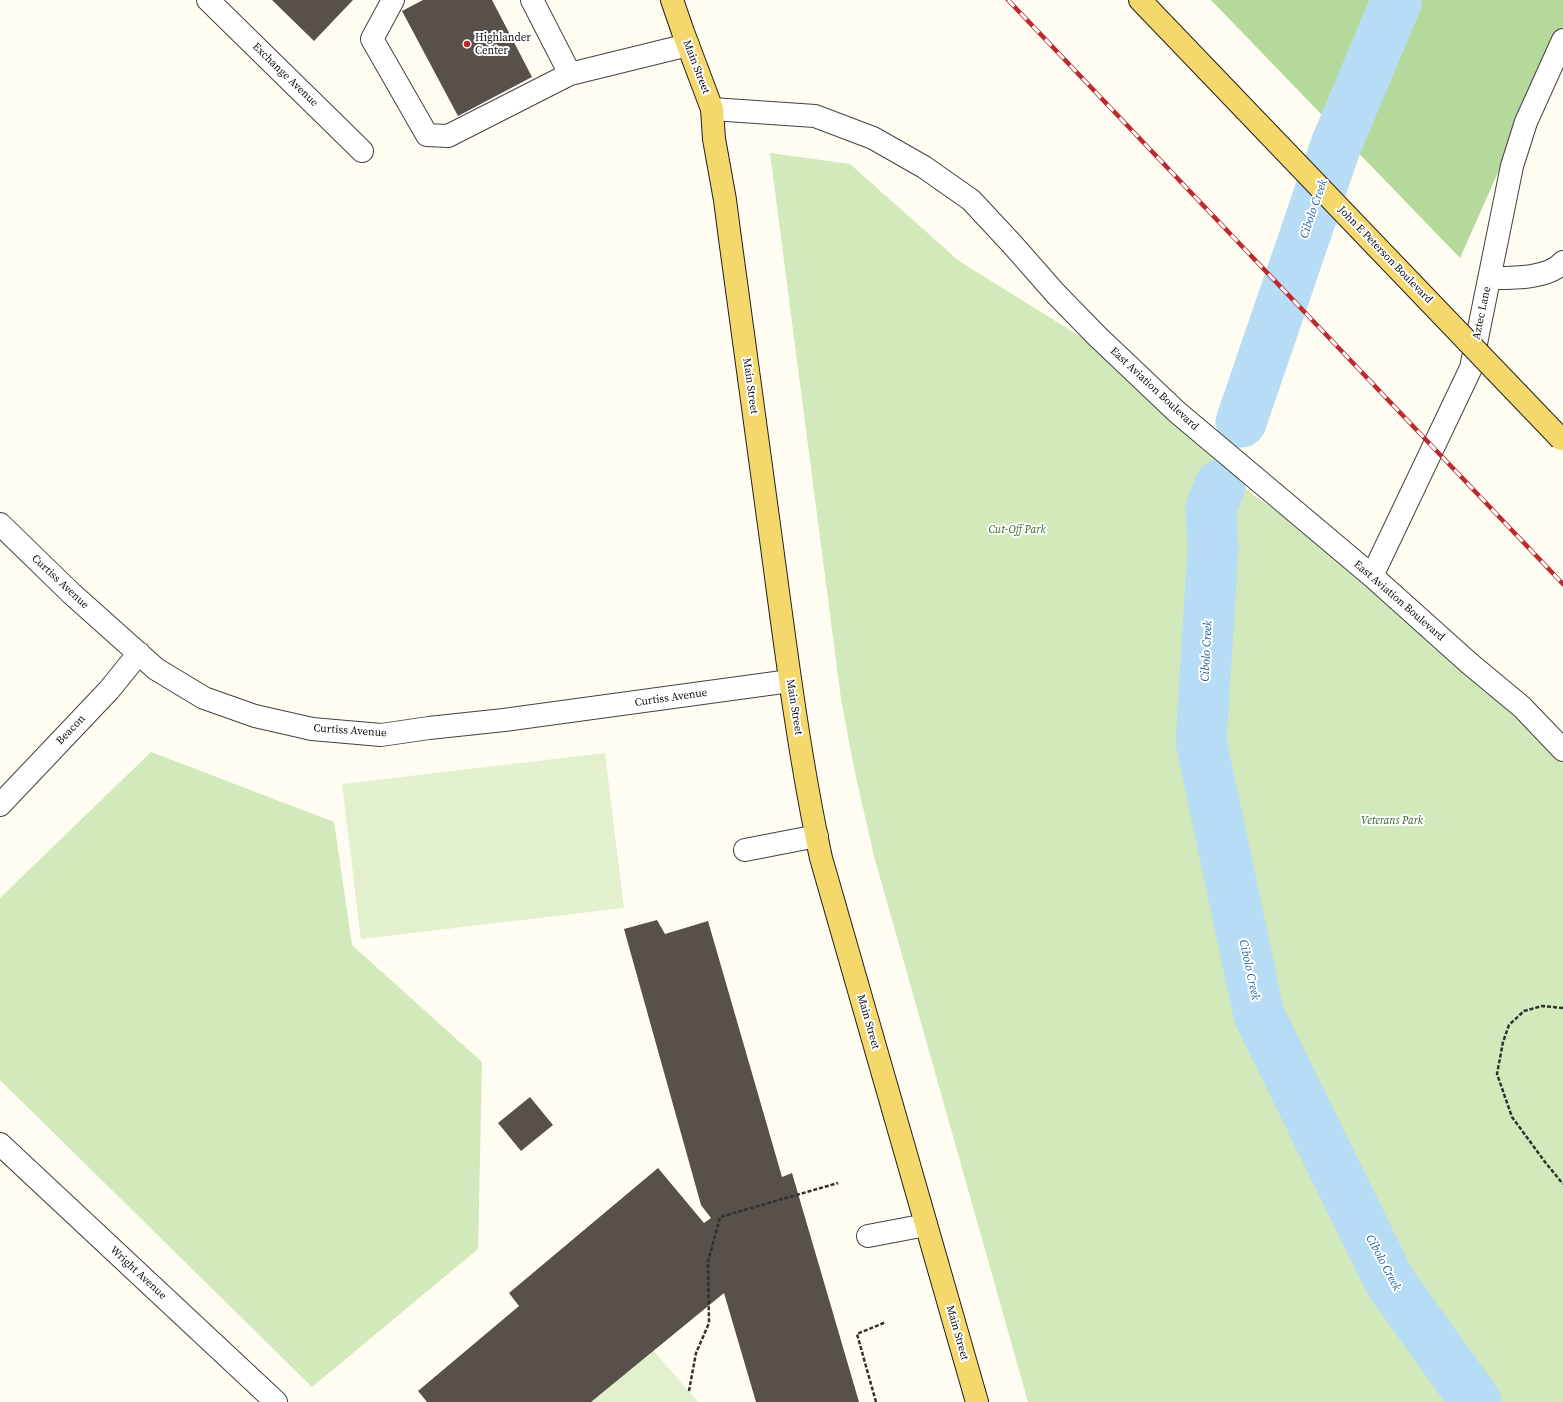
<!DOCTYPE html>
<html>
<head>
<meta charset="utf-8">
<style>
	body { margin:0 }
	canvas { display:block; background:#fffcf1 }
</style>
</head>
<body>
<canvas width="1563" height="1402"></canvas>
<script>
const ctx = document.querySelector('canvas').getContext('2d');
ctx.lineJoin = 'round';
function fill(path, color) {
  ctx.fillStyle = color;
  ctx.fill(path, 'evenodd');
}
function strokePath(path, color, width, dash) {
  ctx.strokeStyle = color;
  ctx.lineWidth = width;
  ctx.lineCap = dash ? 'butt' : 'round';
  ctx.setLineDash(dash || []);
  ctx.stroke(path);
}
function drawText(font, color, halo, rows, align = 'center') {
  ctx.font = font + ' "Source Serif 4",serif';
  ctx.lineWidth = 4;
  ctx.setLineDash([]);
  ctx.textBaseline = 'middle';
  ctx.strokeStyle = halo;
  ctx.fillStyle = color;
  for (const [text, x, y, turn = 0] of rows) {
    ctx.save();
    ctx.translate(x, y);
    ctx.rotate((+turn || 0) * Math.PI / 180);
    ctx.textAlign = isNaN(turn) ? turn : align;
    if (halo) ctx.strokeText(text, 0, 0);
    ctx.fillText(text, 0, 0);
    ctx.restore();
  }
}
const green = new Path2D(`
	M 770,153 L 850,164 L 959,261 L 1131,368 L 1230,456 L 1232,475 L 1253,495 L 1372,576 L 1563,750 L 1563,1402 L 1028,1402 L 874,856 L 854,768 L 841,699 Z
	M 151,752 L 334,822 L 352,945 L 482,1062 L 478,1249 L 312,1387 L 0,1080 L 0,898 Z`);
const forest = new Path2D(`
	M 1211,0 L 1563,0 L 1563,26 L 1460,258 Z`);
const pitch = new Path2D(`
	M 605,753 L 624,908 L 361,939 L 342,784 Z
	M 653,1350 L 698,1402 L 591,1402 Z`);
const river = new Path2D(`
	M 1241,422 L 1336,145 L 1397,0
	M 1220,485 L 1211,509 L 1213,549 L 1201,742 L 1259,1015 L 1390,1282 L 1476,1402`);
const building = new Path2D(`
	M 272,0 L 353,0 L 314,41 Z
	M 423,0 L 492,0 L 532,77 L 458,116 L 402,11 Z
	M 657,920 L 665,934 L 708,921 L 782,1177 L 792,1173 L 859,1402 L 756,1402 L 724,1293 L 591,1402 L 427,1402 L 418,1391 L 519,1306 L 509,1293 L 658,1168 L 704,1223 L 711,1218 L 701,1205 L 624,929 Z
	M 530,1097 L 553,1125 L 521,1151 L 498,1123 Z`);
const path = new Path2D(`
	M 1563,1008 L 1542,1006 L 1524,1011 L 1509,1025 L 1503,1042 L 1497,1074 L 1512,1117 L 1545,1162 L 1563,1184
	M 689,1391 L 696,1353 L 709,1323 L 708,1262 L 720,1217 L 838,1183
	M 876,1402 L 857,1334 L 886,1322`);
const minor = new Path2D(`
	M 208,0 L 362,151
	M 393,0 L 372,39 L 427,135 L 448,136 L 570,74 L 688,45
	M 532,0 L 570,74
	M 712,109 L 815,116 L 873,138 L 924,167 L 971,200 L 1012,244 L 1056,294 L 1097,336 L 1177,412 L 1372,576 L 1469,663 L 1522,707 L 1563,750
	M 1490,278 C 1511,278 1549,279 1563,262
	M 0,524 L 72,594 L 156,669 L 204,698 L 255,716 L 312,729 L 381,735 L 429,728 L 504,720 L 790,681
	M 1372,576 L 1471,368 L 1512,166 L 1526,122 L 1563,40
	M 0,805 L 109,690 L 139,653
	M 745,850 L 817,836
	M 0,1144 L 276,1402
	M 868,1236 L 926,1225`);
const major = new Path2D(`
	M 672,0 L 683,32 L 712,109 L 714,139 L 725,200 C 740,316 756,432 772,547 C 786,651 799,755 821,858 L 977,1402
	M 1140,0 L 1164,25`);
const rail = new Path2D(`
	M 1008,0 L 1563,584`);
const majorBridge = new Path2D(`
	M 1164,25 L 1561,439`);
const markers = [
	[467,44,4,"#bd292c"]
];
const poiNames = [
	["Highlander",475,38],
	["Center",475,51]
];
const streetNames = [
	["Main Street",696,67,69],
	["Exchange Avenue",285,75,44],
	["John E Peterson Boulevard",1385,255,46],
	["Aztec Lane",1482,313,-78],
	["Main Street",750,386,82],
	["East Aviation Boulevard",1154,389,43],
	["Curtiss Avenue",60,582,43],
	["East Aviation Boulevard",1399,601,41],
	["Curtiss Avenue",671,698,-8],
	["Main Street",794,707,81],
	["Beacon",71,730,-46],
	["Curtiss Avenue",350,731,4],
	["Main Street",868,1022,74],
	["Wright Avenue",138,1273,43],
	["Main Street",957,1333,74]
];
const parkNames = [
	["Cut-Off Park",1017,530],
	["Veterans Park",1392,821]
];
const waterNames = [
	["Cibolo Creek",1314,209,-71],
	["Cibolo Creek",1207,651,-87],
	["Cibolo Creek",1249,970,78],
	["Cibolo Creek",1383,1263,62]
];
fill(green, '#d1e9bb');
fill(forest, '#b5d99b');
fill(pitch, '#e3f0cd');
strokePath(river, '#b7dcf5', 51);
fill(building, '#57504b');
strokePath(minor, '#424242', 24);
strokePath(major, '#202020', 24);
strokePath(path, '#313131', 2.5, [4, 2]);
strokePath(minor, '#fff', 22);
strokePath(major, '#f5d86b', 22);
strokePath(rail, '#bd292c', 4.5);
strokePath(rail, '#fff', 3, [9]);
strokePath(majorBridge, '#202020', 24, []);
strokePath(majorBridge, '#f5d86b', 22);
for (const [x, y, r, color] of markers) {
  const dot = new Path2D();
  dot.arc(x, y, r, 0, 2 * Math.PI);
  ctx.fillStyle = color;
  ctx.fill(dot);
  strokePath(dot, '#fff', 1.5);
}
drawText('11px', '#0f0f0f', '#fff', poiNames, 'left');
drawText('11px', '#0f0f0f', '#fff', streetNames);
drawText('italic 11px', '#2c6620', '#fff', parkNames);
drawText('italic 12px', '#1a619f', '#fff', waterNames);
</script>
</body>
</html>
